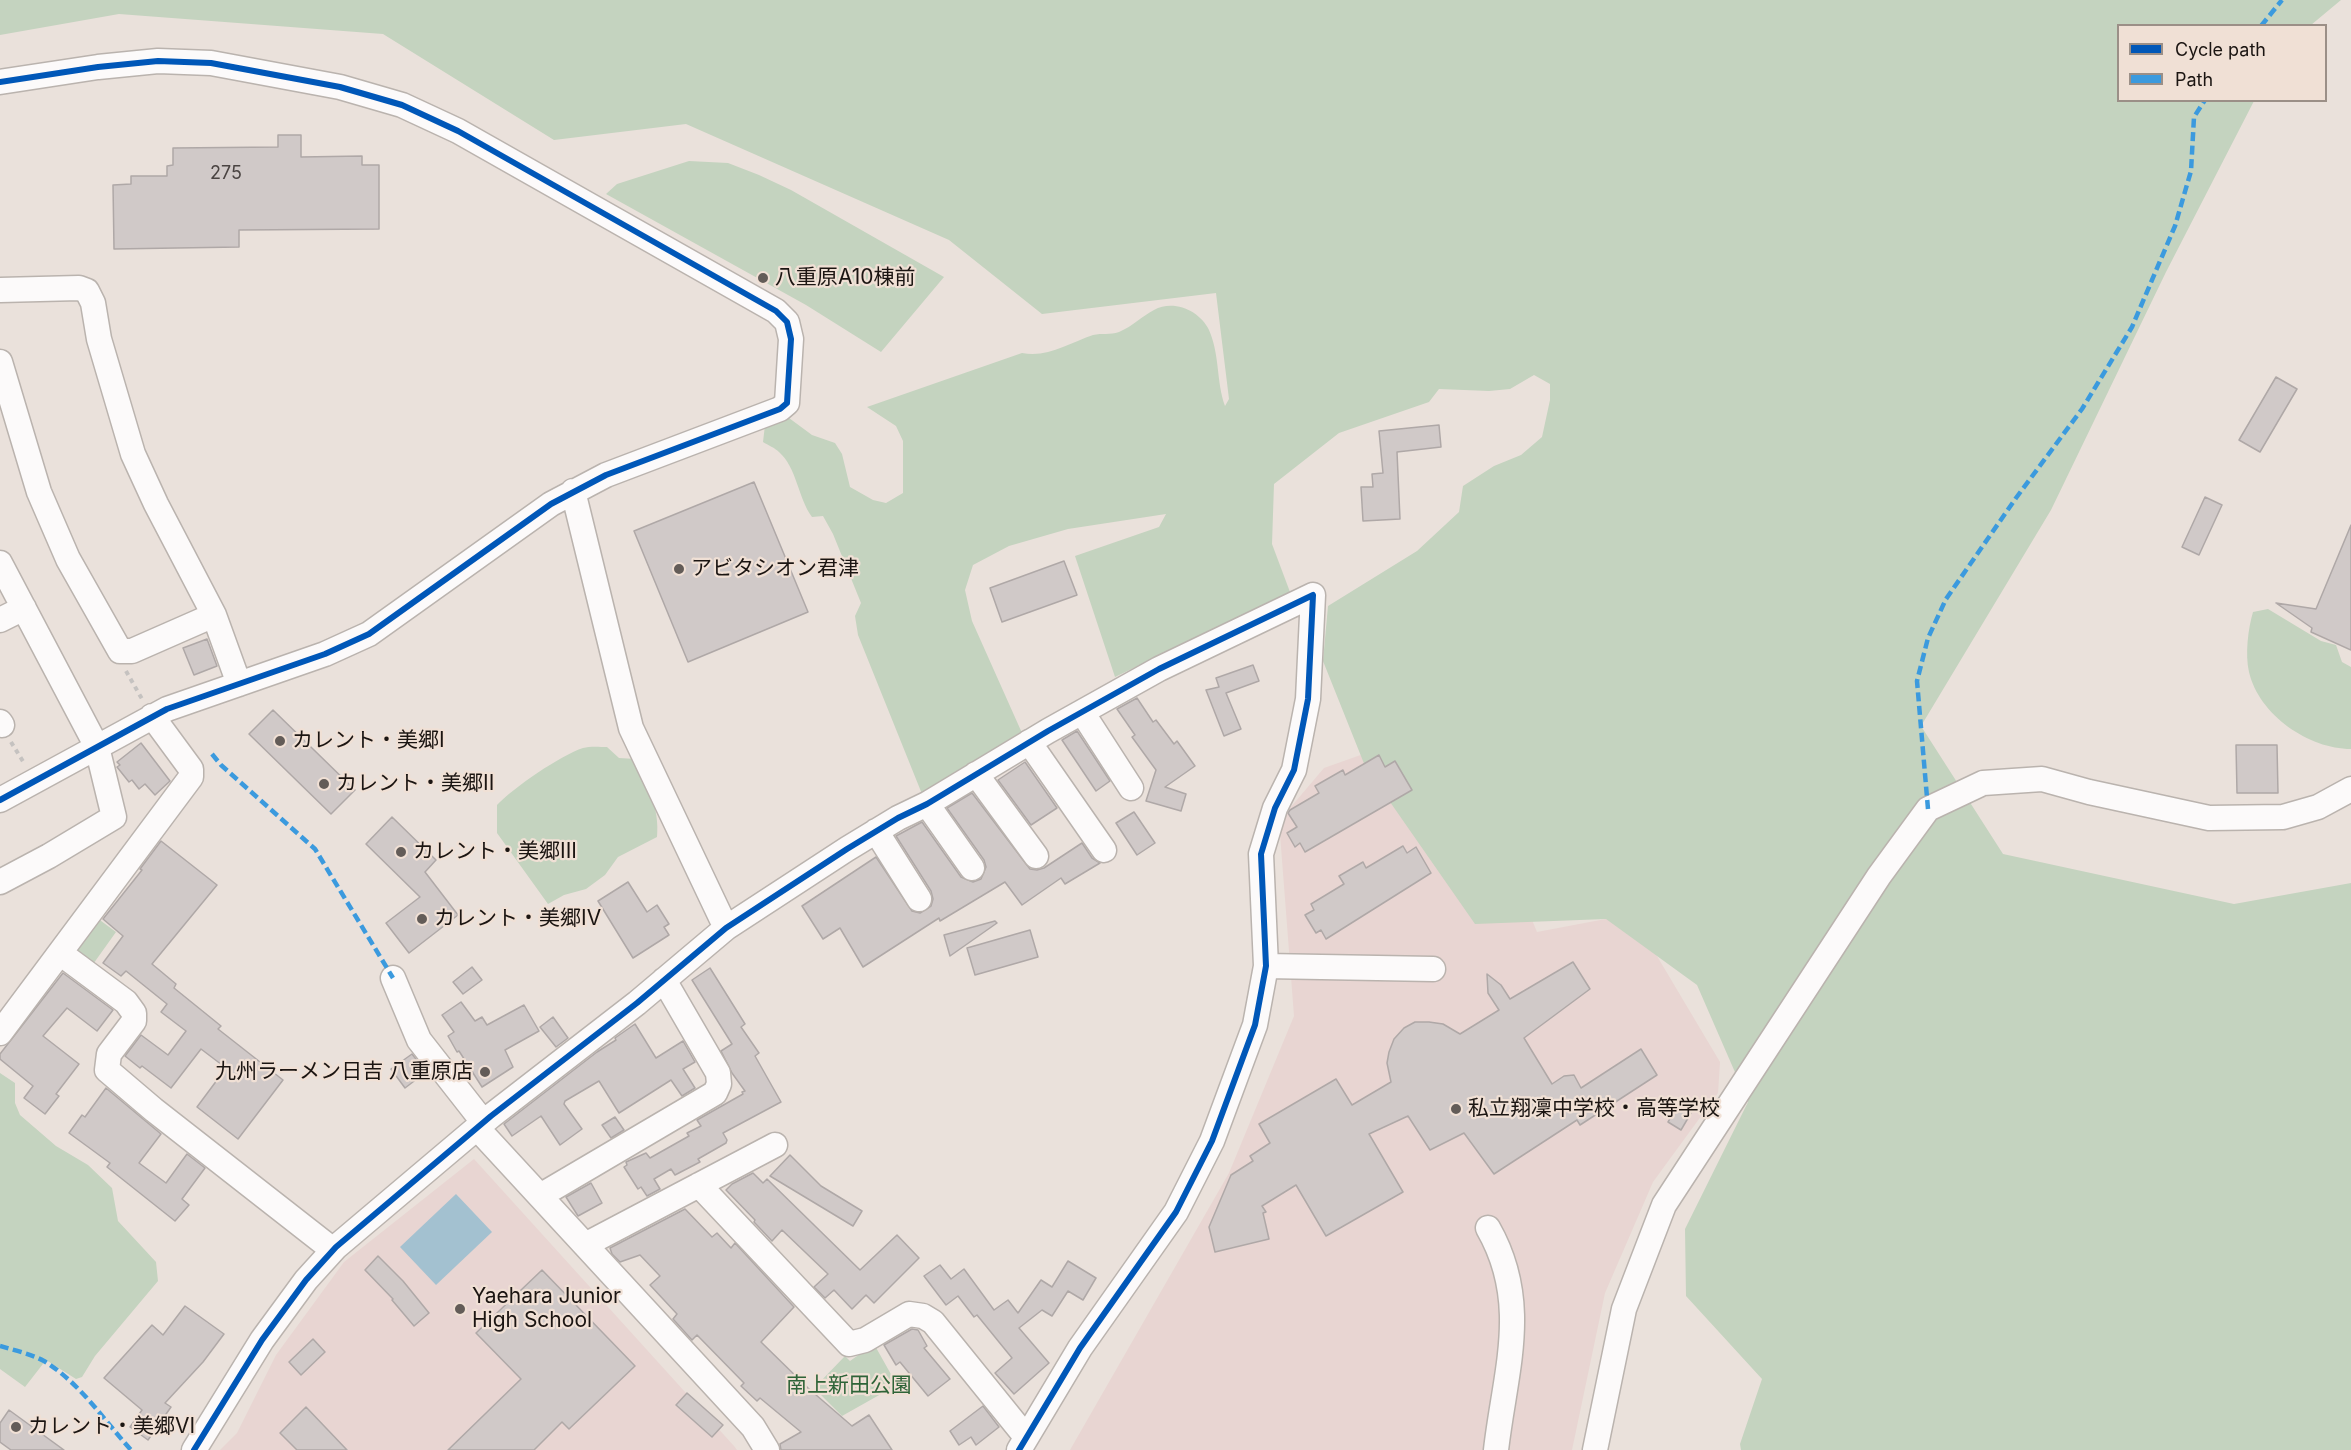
<!DOCTYPE html>
<html>
<head>
<meta charset="utf-8">
<style>
	body { margin:0 }
	#map { position:relative; width:2351px; height:1450px; overflow:hidden; background:#eae1db; font-family:Inter,sans-serif }
	canvas { display:block }
	.legend { position:absolute; left:2117px; top:24px; width:210px; height:78px; box-sizing:border-box; background:#f0e0d5; border:2px solid #9b8f87; margin:0; padding:8px 10px; list-style:none; font-size:18px; color:#1b1512 }
	.legend li { display:flex; align-items:center; gap:12px; height:30px }
	.legend b { width:30px; border:2px solid #9b8f87 }
</style>
</head>
<body>
<div id="map">
<canvas width="2351" height="1450"></canvas>
<ul class="legend">
<li><b style="height:8px;background:#0057b8"></b>Cycle path</li>
<li><b style="height:8px;background:#3b9ade"></b>Path</li>
</ul>
</div>
<script>
const ctx = document.querySelector('canvas').getContext('2d');
ctx.lineJoin = 'round';
function fill(path, color) {
  ctx.fillStyle = color;
  ctx.fill(path, 'evenodd');
}
function strokePath(path, color, width, dash) {
  ctx.strokeStyle = color;
  ctx.lineWidth = width;
  ctx.lineCap = dash ? 'butt' : 'round';
  ctx.setLineDash(dash || []);
  ctx.stroke(path);
}
function drawText(font, color, halo, rows, align = 'center') {
  ctx.font = font + ' Inter,"Noto Sans JP",sans-serif';
  ctx.lineWidth = 4.5;
  ctx.setLineDash([]);
  ctx.textBaseline = 'middle';
  ctx.strokeStyle = halo;
  ctx.fillStyle = color;
  for (const [text, x, y, turn = 0] of rows) {
    ctx.save();
    ctx.translate(x, y);
    ctx.rotate((+turn || 0) * Math.PI / 180);
    ctx.textAlign = isNaN(turn) ? turn : align;
    if (halo) ctx.strokeText(text, 0, 0);
    ctx.fillText(text, 0, 0);
    ctx.restore();
  }
}
const education = new Path2D(`
	M 1417,735 L 1462,752 L 1537,932 L 1632,914 L 1720,1062 L 1718,1093 L 1653,1182 L 1605,1293 L 1572,1450 L 1070,1450 L 1229,1173 L 1294,1016 L 1279,821 L 1324,768 Z
	M 474,1159 L 734,1446 L 737,1450 L 220,1450 L 237,1433 L 276,1355 L 344,1262 Z`);
const green = new Path2D(`
	M 0,0 L 2341,0 L 2311,25 L 2118,26 L 2118,100 L 2254,101 L 2166,272 L 2051,510 L 1921,726 L 2003,854 L 2234,904 L 2351,883 L 2351,1450 L 1741,1450 L 1740,1444 L 1762,1379 L 1686,1296 L 1685,1229 L 1748,1102 L 1697,985 L 1606,919 L 1475,924 L 1365,766 L 1323,661 L 1328,606 L 1417,551 L 1459,512 L 1463,486 L 1494,466 L 1521,455 L 1542,437 L 1550,400 L 1550,384 L 1534,375 L 1510,389 L 1489,391 L 1439,389 L 1429,402 L 1339,433 L 1274,484 L 1272,544 L 1290,592 L 1115,677 L 1075,556 L 1159,527 L 1166,514 L 1068,529 L 1009,546 L 973,565 L 965,590 L 972,621 L 1022,733 L 922,794 L 858,635 L 855,616 L 861,603 L 833,534 L 823,516 L 812,517 C 798,498 797,468 779,452 C 775,448 768,445 763,442 L 765,425 L 789,418 L 812,435 L 835,443 L 842,454 L 850,487 L 873,500 L 886,503 L 903,493 L 903,441 L 896,426 L 867,407 L 1022,353 C 1048,358 1069,343 1093,335 C 1102,333 1110,335 1119,332 C 1133,326 1142,316 1154,310 C 1174,299 1200,311 1209,330 C 1220,355 1216,381 1225,406 L 1229,399 L 1216,293 L 1042,314 L 949,240 L 686,124 L 554,140 L 383,34 L 119,14 L 0,35 Z
	M 689,161 L 728,163 L 759,175 L 791,190 L 944,277 L 881,352 L 806,305 L 606,194 L 617,184 Z
	M 2268,609 L 2321,641 L 2336,645 L 2342,662 L 2351,667 L 2351,749 C 2309,749 2259,715 2249,672 C 2245,654 2248,629 2253,612 Z
	M 607,747 L 619,758 L 636,759 C 647,785 660,808 657,837 L 618,857 L 605,875 L 586,889 L 564,895 L 548,904 L 497,833 L 497,805 C 513,788 561,755 583,748 C 590,746 600,747 607,747 Z
	M 93,915 L 116,932 L 91,967 L 68,950 Z
	M 0,1073 L 15,1083 L 15,1103 L 20,1115 L 56,1146 L 88,1165 L 112,1188 L 118,1221 L 156,1262 L 158,1281 L 95,1356 L 82,1377 L 76,1379 L 46,1360 L 25,1387 L 0,1369 Z
	M 874,1344 L 897,1385 L 842,1416 L 819,1393 L 817,1385 L 845,1356 L 850,1361 Z`);
const water = new Path2D(`
	M 456,1194 L 492,1232 L 436,1285 L 400,1247 Z`);
const building = new Path2D(`
	M 278,135 L 301,135 L 301,157 L 362,156 L 362,165 L 379,165 L 379,229 L 239,230 L 239,247 L 114,249 L 113,185 L 131,184 L 131,176 L 167,176 L 167,166 L 173,165 L 173,148 L 278,147 Z
	M 2276,377 L 2297,389 L 2260,452 L 2239,440 Z
	M 1439,425 L 1441,447 L 1397,452 L 1400,519 L 1363,521 L 1361,487 L 1373,487 L 1372,474 L 1383,473 L 1379,431 Z
	M 754,482 L 808,612 L 688,662 L 634,531 Z
	M 2205,497 L 2222,505 L 2199,555 L 2182,547 Z
	M 2351,525 L 2351,650 L 2311,632 L 2312,628 L 2276,603 L 2316,609 Z
	M 1064,561 L 1077,595 L 1002,622 L 990,588 Z
	M 207,639 L 217,666 L 194,675 L 183,648 Z
	M 1253,665 L 1259,681 L 1226,693 L 1241,729 L 1224,736 L 1206,690 L 1219,687 L 1216,678 Z
	M 1137,698 L 1153,722 L 1156,720 L 1174,744 L 1177,741 L 1195,766 L 1165,787 L 1186,794 L 1181,811 L 1146,801 L 1156,770 L 1132,737 L 1135,735 L 1117,709 Z
	M 273,710 L 355,790 L 331,814 L 249,734 Z
	M 1077,731 L 1110,781 L 1096,791 L 1062,740 Z
	M 141,743 L 170,781 L 155,795 L 145,784 L 139,789 L 132,780 L 129,782 L 117,767 L 120,765 L 117,762 Z
	M 2236,745 L 2277,745 L 2278,793 L 2237,793 Z
	M 1379,755 L 1385,767 L 1395,761 L 1412,790 L 1305,852 L 1300,843 L 1295,847 L 1287,833 L 1297,827 L 1288,813 L 1290,810 L 1319,793 L 1315,786 L 1343,770 L 1345,775 Z
	M 1025,762 L 1057,808 L 1031,825 L 998,780 Z
	M 972,793 L 1030,869 L 1037,870 L 1044,868 L 1082,843 L 1092,858 L 1100,863 L 1065,884 L 1061,878 L 1022,905 L 1005,882 L 940,921 L 939,918 L 863,967 L 840,928 L 823,939 L 802,906 L 876,857 L 912,911 L 920,913 L 931,906 L 933,899 L 931,891 L 896,836 L 922,822 L 961,877 L 973,882 L 981,879 L 986,867 L 984,860 L 947,808 Z
	M 1134,812 L 1155,843 L 1137,855 L 1116,823 Z
	M 392,817 L 436,860 L 425,872 L 458,915 L 409,953 L 386,923 L 420,897 L 366,844 Z
	M 161,841 L 217,885 L 152,964 L 176,984 L 174,988 L 221,1026 L 218,1029 L 283,1080 L 238,1139 L 197,1107 L 226,1068 L 201,1049 L 171,1088 L 142,1066 L 140,1068 L 125,1056 L 141,1035 L 168,1055 L 186,1031 L 161,1012 L 167,1004 L 126,971 L 121,976 L 103,963 L 123,936 L 103,919 L 142,870 L 140,869 Z
	M 1403,846 L 1407,853 L 1416,847 L 1431,873 L 1326,939 L 1321,930 L 1316,933 L 1305,915 L 1314,910 L 1311,904 L 1344,884 L 1339,876 L 1363,862 L 1366,868 Z
	M 628,882 L 647,912 L 657,905 L 669,924 L 664,927 L 669,935 L 633,958 L 598,901 Z
	M 995,921 L 997,923 L 950,956 L 944,935 Z
	M 1030,930 L 1038,957 L 975,975 L 967,948 Z
	M 1573,962 L 1590,989 L 1524,1038 L 1552,1084 L 1564,1076 L 1574,1075 L 1581,1088 L 1641,1049 L 1657,1075 L 1580,1125 L 1577,1120 L 1494,1174 L 1464,1133 L 1430,1150 L 1408,1116 L 1369,1134 L 1403,1192 L 1326,1236 L 1296,1185 L 1262,1206 L 1266,1212 L 1263,1213 L 1269,1239 L 1215,1252 L 1209,1227 L 1231,1175 L 1253,1161 L 1250,1156 L 1270,1143 L 1259,1124 L 1336,1079 L 1352,1105 L 1391,1082 L 1387,1063 L 1389,1052 L 1394,1039 L 1404,1028 L 1415,1022 L 1429,1022 L 1443,1024 L 1460,1034 L 1499,1010 L 1488,993 L 1487,974 L 1501,985 L 1510,999 Z
	M 472,967 L 482,980 L 463,994 L 453,982 Z
	M 710,968 L 745,1024 L 741,1027 L 759,1053 L 755,1056 L 781,1102 L 723,1133 L 727,1140 L 726,1143 L 698,1159 L 700,1162 L 675,1175 L 671,1169 L 654,1179 L 660,1189 L 647,1196 L 641,1187 L 638,1189 L 624,1167 L 627,1165 L 626,1162 L 646,1153 L 650,1158 L 689,1136 L 687,1133 L 701,1126 L 697,1120 L 743,1094 L 742,1092 L 745,1091 L 732,1073 L 721,1051 L 732,1044 L 692,980 Z
	M 63,973 L 113,1010 L 97,1031 L 67,1008 L 43,1036 L 79,1064 L 56,1094 L 59,1096 L 45,1114 L 24,1098 L 33,1086 L 0,1059 L 0,1054 Z
	M 461,1002 L 475,1021 L 482,1017 L 487,1025 L 524,1005 L 539,1031 L 505,1050 L 513,1067 L 482,1087 L 459,1051 L 457,1052 L 448,1036 L 454,1032 L 442,1015 Z
	M 553,1017 L 568,1038 L 556,1047 L 540,1027 Z
	M 635,1024 L 656,1058 L 683,1041 L 695,1062 L 683,1069 L 695,1088 L 682,1096 L 671,1080 L 619,1113 L 599,1081 L 565,1101 L 564,1104 L 582,1129 L 560,1145 L 541,1116 L 512,1136 L 504,1124 L 597,1052 L 616,1040 L 615,1038 Z
	M 412,1054 L 426,1072 L 405,1088 L 391,1069 Z
	M 106,1088 L 161,1134 L 139,1163 L 166,1183 L 187,1154 L 205,1168 L 182,1199 L 189,1205 L 175,1221 L 107,1167 L 110,1163 L 69,1133 L 82,1115 L 85,1117 Z
	M 1678,1105 L 1691,1113 L 1681,1130 L 1668,1122 Z
	M 615,1117 L 624,1130 L 611,1138 L 602,1125 Z
	M 790,1155 L 821,1186 L 862,1211 L 853,1226 L 770,1176 Z
	M 753,1173 L 763,1183 L 767,1179 L 860,1270 L 897,1235 L 919,1258 L 874,1303 L 866,1295 L 852,1309 L 834,1290 L 825,1298 L 814,1287 L 828,1274 L 782,1230 L 772,1241 L 754,1222 L 755,1220 L 726,1190 L 732,1184 Z
	M 591,1183 L 602,1203 L 578,1216 L 566,1197 Z
	M 685,1209 L 712,1237 L 717,1233 L 731,1248 L 735,1243 L 794,1307 L 761,1342 L 808,1388 L 852,1426 L 869,1415 L 892,1450 L 781,1450 L 780,1444 L 801,1432 L 760,1398 L 757,1401 L 741,1386 L 744,1383 L 697,1335 L 692,1340 L 673,1319 L 677,1314 L 650,1285 L 660,1276 L 640,1255 L 620,1262 L 612,1254 L 610,1248 Z
	M 378,1256 L 403,1281 L 429,1313 L 414,1326 L 392,1300 L 393,1299 L 365,1270 Z
	M 1068,1261 L 1096,1278 L 1083,1300 L 1068,1291 L 1052,1316 L 1042,1310 L 1019,1328 L 1049,1363 L 1014,1394 L 995,1373 L 1012,1358 L 977,1315 L 974,1317 L 958,1296 L 946,1305 L 924,1276 L 940,1265 L 951,1279 L 964,1269 L 994,1310 L 1008,1300 L 1018,1313 L 1041,1280 L 1052,1287 Z
	M 542,1270 L 635,1366 L 569,1429 L 562,1422 L 534,1450 L 448,1450 L 521,1379 L 476,1333 Z
	M 185,1306 L 224,1334 L 203,1362 L 165,1403 L 171,1407 L 148,1440 L 130,1427 L 142,1410 L 104,1378 L 152,1325 L 163,1335 Z
	M 912,1329 L 918,1330 L 927,1346 L 924,1348 L 950,1379 L 928,1396 L 900,1362 L 896,1365 L 884,1345 Z
	M 313,1339 L 325,1352 L 301,1375 L 289,1362 Z
	M 687,1393 L 723,1425 L 712,1437 L 676,1405 Z
	M 983,1406 L 999,1427 L 976,1445 L 971,1437 L 959,1445 L 950,1431 Z
	M 306,1407 L 347,1450 L 297,1450 L 280,1433 Z
	M 9,1410 L 64,1450 L 11,1450 L 0,1442 L 0,1423 Z`);
const path = new Path2D(`
	M 126,671 L 142,699
	M 11,742 L 24,763`);
const minor = new Path2D(`
	M 0,82 L 98,67 L 158,61 L 211,63 L 340,87 L 402,105 L 458,131 L 776,311 L 787,322 L 791,339 L 787,403 L 780,409 L 606,475 L 551,504 L 369,634 L 325,654 L 167,709 L 0,800
	M 0,290 L 79,288 L 87,291 L 93,303 L 99,339 L 133,454 L 156,504 L 214,615 L 239,684
	M 0,362 L 39,492 L 68,559 L 120,651 L 132,651 L 214,615
	M 573,491 L 631,728 L 726,928
	M 0,563 L 97,747 L 114,817 L 49,856 L 0,882
	M 0,620 L 24,608
	M 1082,712 L 1131,788
	M 0,722 L 2,725
	M 1029,742 L 1104,850
	M 976,774 L 1036,856
	M 927,804 L 972,868
	M 876,831 L 919,899
	M 60,953 L 126,1002 L 134,1013 L 134,1021 L 109,1054 L 107,1070 L 154,1110 L 333,1250
	M 1266,966 L 1433,969
	M 393,978 L 419,1040 L 484,1123
	M 0,1033 L 191,777 L 191,769 L 152,716
	M 478,1129 L 753,1427 L 767,1450
	M 699,1185 L 849,1344 L 865,1340 L 909,1314 L 923,1316 L 933,1322 L 1026,1437
	M 540,1196 L 715,1093 L 719,1084 L 718,1073 L 664,980
	M 1488,1228 C 1531,1303 1505,1371 1496,1450
	M 585,1245 L 775,1145
	M 194,1450 L 262,1340 L 306,1280 L 336,1247 L 491,1116 L 637,1003 L 726,928 L 847,849 L 898,818 L 927,804 L 1048,731 L 1159,669 L 1313,595 L 1308,699 L 1294,770 L 1275,808 L 1261,854 L 1266,966 L 1255,1025 L 1212,1141 L 1176,1212 L 1080,1348 L 1019,1450
	M 1595,1450 L 1624,1309 L 1664,1205 L 1879,876 L 1928,809 L 1983,783 L 2042,779 L 2089,792 L 2209,818 L 2283,817 L 2318,807 L 2351,789`);
const quiet = new Path2D(`
	M 2261,26 L 2282,0
	M 212,754 L 221,765 L 315,849 L 393,978
	M 1928,809 L 1917,681 L 1928,638 L 1946,599 L 2016,498 L 2082,409 L 2132,327 L 2175,226 L 2191,171 L 2194,117 L 2205,100
	M 0,1346 C 14,1350 31,1354 44,1361 C 80,1383 103,1419 131,1450`);
const cycleway = new Path2D(`
	M 0,82 L 98,67 L 158,61 L 211,63 L 340,87 L 402,105 L 458,131 L 776,311 L 787,322 L 791,339 L 787,403 L 780,409 L 606,475 L 551,504 L 369,634 L 325,654 L 167,709 L 0,800
	M 194,1450 L 262,1340 L 306,1280 L 336,1247 L 491,1116 L 637,1003 L 726,928 L 847,849 L 898,818 L 927,804 L 1048,731 L 1159,669 L 1313,595 L 1308,699 L 1294,770 L 1275,808 L 1261,854 L 1266,966 L 1255,1025 L 1212,1141 L 1176,1212 L 1080,1348 L 1019,1450`);
const markers = [
	[763,278,6,"#635c58"],
	[679,569,6,"#635c58"],
	[280,741,6,"#635c58"],
	[324,784,6,"#635c58"],
	[401,852,6,"#635c58"],
	[422,919,6,"#635c58"],
	[485,1072,6,"#635c58"],
	[1456,1109,6,"#635c58"],
	[460,1309,6,"#635c58"],
	[16,1427,6,"#635c58"]
];
const numberNames = [
	["275",226,174]
];
const poiNames = [
	["八重原A10棟前",775,278],
	["アビタシオン君津",691,569],
	["カレント・美郷I",292,741],
	["カレント・美郷II",336,784],
	["カレント・美郷III",413,852],
	["カレント・美郷IV",434,919],
	["九州ラーメン日吉 八重原店",473,1072,"right"],
	["私立翔凜中学校・高等学校",1468,1109],
	["Yaehara Junior",472,1297],
	["High School",472,1321],
	["カレント・美郷VI",28,1427]
];
const parkNames = [
	["南上新田公園",849,1386]
];
fill(education, '#e8d5d2');
fill(green, '#c4d3bf');
fill(water, '#a3c1d0');
fill(building, '#d0c9c8');
strokePath(building, '#afa8a7', 1.5);
strokePath(minor, '#bab3ae', 27);
strokePath(path, '#c5c2c0', 4, [4.5, 4.5]);
strokePath(minor, '#fcfafa', 24);
strokePath(quiet, '#3b9ade', 4.5, [9, 4.5]);
strokePath(cycleway, '#0057b8', 6);
for (const [x, y, r, color] of markers) {
  const dot = new Path2D();
  dot.arc(x, y, r, 0, 2 * Math.PI);
  ctx.fillStyle = color;
  ctx.fill(dot);
  strokePath(dot, '#f0e0d5', 2);
}
drawText('18px', '#4a4442', null, numberNames);
drawText('21px', '#1b1512', '#f0e0d5', poiNames, 'left');
drawText('21px', '#2e6438', '#f0e0d5', parkNames);
</script>
</body>
</html>
